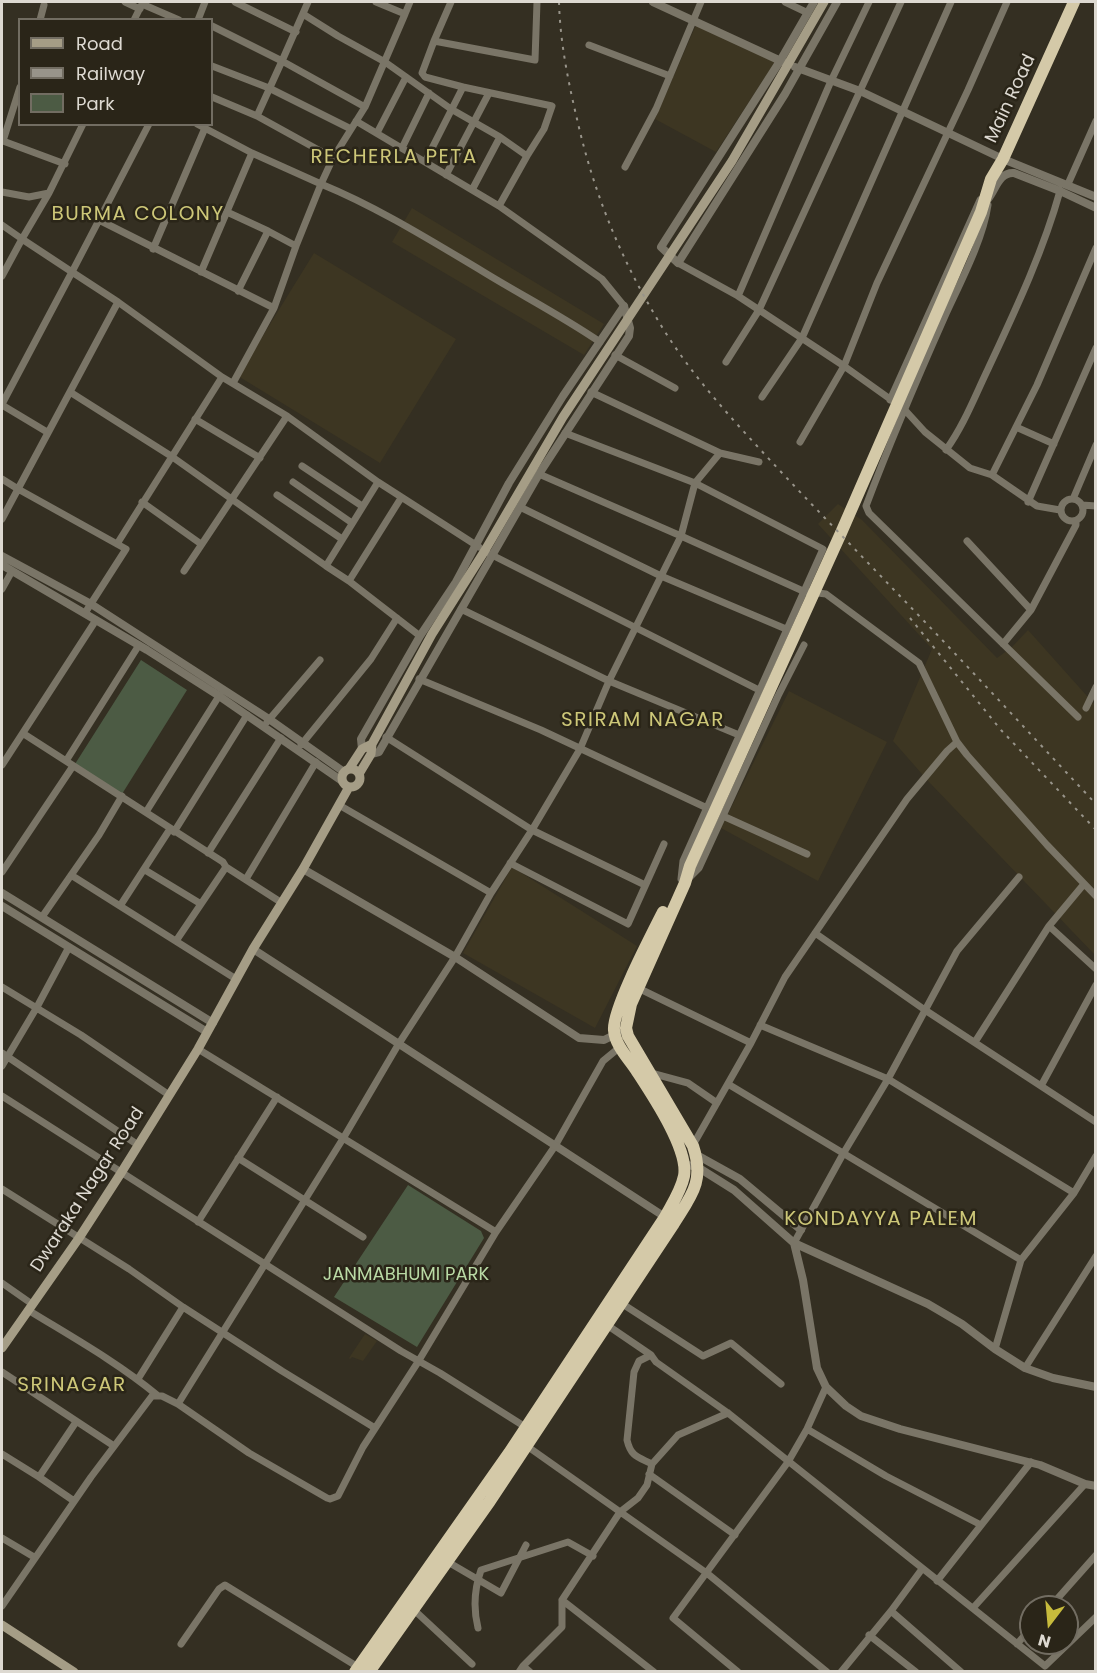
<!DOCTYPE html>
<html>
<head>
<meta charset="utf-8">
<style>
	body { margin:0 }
	#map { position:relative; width:1097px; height:1673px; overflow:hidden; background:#342f22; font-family:Poppins,sans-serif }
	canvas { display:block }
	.frame { position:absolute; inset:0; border:3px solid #ddd9d1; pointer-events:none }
	.legend { position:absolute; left:18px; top:18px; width:195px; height:108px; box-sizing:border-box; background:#2a2518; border:2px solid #726d62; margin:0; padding:8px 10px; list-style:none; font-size:18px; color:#ddd9d1 }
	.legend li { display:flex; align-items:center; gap:12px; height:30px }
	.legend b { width:30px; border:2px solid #726d62 }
	.north { position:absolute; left:1019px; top:1595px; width:60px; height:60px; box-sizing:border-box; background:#2a2518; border:2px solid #726d62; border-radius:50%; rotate:196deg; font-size:16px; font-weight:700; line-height:24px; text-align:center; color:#ddd9d1 }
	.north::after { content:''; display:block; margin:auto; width:21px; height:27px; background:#c7bb3c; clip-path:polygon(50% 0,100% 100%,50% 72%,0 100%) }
</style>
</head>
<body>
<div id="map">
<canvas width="1097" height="1673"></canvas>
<div class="frame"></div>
<ul class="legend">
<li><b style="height:8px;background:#a59d86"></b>Road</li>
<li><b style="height:8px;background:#98948a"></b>Railway</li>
<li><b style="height:16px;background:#4c5b44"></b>Park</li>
</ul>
<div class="north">N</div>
</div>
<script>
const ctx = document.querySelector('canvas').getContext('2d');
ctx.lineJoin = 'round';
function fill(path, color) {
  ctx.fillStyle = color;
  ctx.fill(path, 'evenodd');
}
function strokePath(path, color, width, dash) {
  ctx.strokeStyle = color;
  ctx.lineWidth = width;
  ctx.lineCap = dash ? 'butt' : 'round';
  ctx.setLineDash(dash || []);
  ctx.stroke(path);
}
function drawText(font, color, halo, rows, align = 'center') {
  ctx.font = font + ' Poppins,sans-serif';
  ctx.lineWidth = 5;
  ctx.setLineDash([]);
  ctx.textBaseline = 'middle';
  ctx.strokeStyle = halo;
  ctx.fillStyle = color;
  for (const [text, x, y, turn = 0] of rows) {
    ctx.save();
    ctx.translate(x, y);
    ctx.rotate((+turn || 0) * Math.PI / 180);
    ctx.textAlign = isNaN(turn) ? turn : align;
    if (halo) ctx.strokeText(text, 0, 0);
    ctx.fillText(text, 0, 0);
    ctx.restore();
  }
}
const built = new Path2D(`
	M 696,25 L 775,62 L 716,152 L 655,119 Z
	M 412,208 L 604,324 L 584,355 L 392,242 Z
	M 314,253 L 456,339 L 380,463 L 238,376 Z
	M 838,504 L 862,520 L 997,658 L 1012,647 L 1028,630 L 1095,705 L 1095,955 L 929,782 L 893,741 L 932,649 L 818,524 Z
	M 789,691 L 887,742 L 818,881 L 721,828 Z
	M 512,867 L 637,946 L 595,1028 L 463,953 Z
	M 365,1334 L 377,1341 L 363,1361 L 352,1357 L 350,1359 L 349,1358 Z`);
const green = new Path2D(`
	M 141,660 L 187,690 L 122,794 L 75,764 Z
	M 408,1185 L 481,1231 L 484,1238 L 417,1347 L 334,1297 Z`);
const minor = new Path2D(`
	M 125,2 L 140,9
	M 235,2 L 296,32
	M 376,2 L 405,14 L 365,107 L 333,158 L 321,184 C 377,207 430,240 482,271 C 521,295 562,316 600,342
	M 785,2 L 808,13
	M 142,4 L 179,20
	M 303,14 L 338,36 L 385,62 L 451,109 L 500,137 L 527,156 L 544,129 L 552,106 L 463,87 L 425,162
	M 405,14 L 410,2
	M 40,20 L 44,5
	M 134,20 L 143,2
	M 198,20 L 205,2
	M 212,26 L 282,61 L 308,2
	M 434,41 L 451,2
	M 589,45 L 670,76
	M 212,66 L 269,88 L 351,129
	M 20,87 L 3,141 L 65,164
	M 463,87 L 425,77 L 422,73 L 434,41 L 535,60 L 537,2
	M 212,97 L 257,116 L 282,61 L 365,107
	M 257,116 L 333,158
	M 356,121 L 499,206 L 602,279 L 624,306
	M 197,124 L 252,153 L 201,272
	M 377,133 L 406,77
	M 402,148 L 429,93
	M 252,153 L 321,184 L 296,246
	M 625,167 L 656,109 L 701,2
	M 446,175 L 489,93
	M 1068,184 L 1096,121
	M 472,190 L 500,137
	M 2,192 L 29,197 L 49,193 L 22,239 L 2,225
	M 49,193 L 83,124
	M 988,205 C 983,240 960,283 945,316 C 917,379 890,442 866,506 L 869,513 L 1078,717
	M 499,206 L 527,156
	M 227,212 L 268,231 L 238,291
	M 99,220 L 274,308 L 233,383
	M 268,231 L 296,246 L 274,308
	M 153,249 L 205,128
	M 678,263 L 738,296 L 844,366 L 904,409 L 925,432 L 970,468 L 992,475 L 1037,506 L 1060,510
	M 2,276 L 22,239 L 72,272 L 149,124
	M 738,296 L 831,81 L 869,2
	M 615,355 L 675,388
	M 726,362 L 759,310 L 901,2
	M 70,392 L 171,456 L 326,566
	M 591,392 L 720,453 L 759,462
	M 762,397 L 802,338 L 951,2
	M 890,400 L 980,200
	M 2,404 L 72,272 L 118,302
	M 2,405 L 47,432
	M 195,419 L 260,458
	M 1016,427 L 1054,444
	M 565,433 L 695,483 L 823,549 L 683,861 L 681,879
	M 800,442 L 844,366 L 877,283 L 968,90 L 1007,2
	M 946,450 C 964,425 975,396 988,369 C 1015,311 1043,252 1060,191
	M 302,466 L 362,506
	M 539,474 L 681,536 L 695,483 L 720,453
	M 992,475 L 1037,385 L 1096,248
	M 2,479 L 18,489 L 2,519
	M 293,482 L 352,523
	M 277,495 L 342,539
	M1061 510a11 11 0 1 1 22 0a11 11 0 1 1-22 0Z
	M 1073,499 L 1096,445
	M 142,502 L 201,544
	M 1028,502 L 1096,348
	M 1082,505 L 1096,506
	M 520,507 L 661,576 L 786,629
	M 967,541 L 1031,610
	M 117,544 L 222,377
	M 488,553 L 759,690
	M 184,571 L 287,416
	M 349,581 L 401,498
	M 2,589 L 12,571
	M 461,609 L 609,681 L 739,735
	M 85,613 L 126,549 L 18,489 L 118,302 L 222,377 L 287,416 L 378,482
	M 420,636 L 349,581 L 326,566 L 378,482 L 479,547
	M 1003,644 L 1031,610 L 1076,525 L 1076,521
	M 419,679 L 541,730 L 707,808
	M 1086,708 L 1096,687
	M 267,722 L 320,660
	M 24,734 L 223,862 L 226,867 L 282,903
	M 301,745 L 371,659 L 397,618
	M 66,761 L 139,645
	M 2,765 L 96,620
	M 339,805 L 491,893
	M 146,812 L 219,696
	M 723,816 L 807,854
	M 170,829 L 120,906 L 236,979
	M 174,832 L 247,715
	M 208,853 L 281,738
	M 510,863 L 628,924 L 664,844
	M 145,870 L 201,904
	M 2,872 L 73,766
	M 71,875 L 120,906
	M 246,879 L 316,762
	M 688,879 L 699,868 L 778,696 L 804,645
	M 645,885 L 532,830 L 580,749 L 609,681 L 681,536 L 803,591 L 826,594 L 919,663 L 957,742 L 967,755 L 1047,845 L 1096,896
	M 42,917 L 99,835 L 122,796
	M 1049,926 L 1096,969
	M 815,933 L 925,1010 L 1096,1122
	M 176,941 L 226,867
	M 2,987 L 81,1035 L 169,1095
	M 638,988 L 751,1043
	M 760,1025 L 888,1079 L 1074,1193
	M 975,1042 L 1049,926 L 1084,884
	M 198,1049 L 496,1232
	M 2,1053 L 138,1145
	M 2,1066 L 37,1007 L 69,947
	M 651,1073 L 688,1083 L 717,1103
	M 728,1084 L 1021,1260
	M 1041,1086 L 1096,985
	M 2,1096 L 401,1351 L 440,1373 L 527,1428
	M 693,1145 L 751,1043 L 785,977 L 907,799 L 947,751 L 957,742
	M 238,1158 L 363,1237
	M 2,1189 L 129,1269 L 183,1307 L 282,1371 L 375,1428
	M 198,1222 L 277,1097
	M 794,1243 L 843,1154 L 888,1079 L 957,951 L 1019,877
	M 2,1283 L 32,1304
	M 621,1303 L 703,1356 L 731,1343 L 781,1384
	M 28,1310 C 72,1337 117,1362 157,1395
	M 607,1325 L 651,1355
	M 995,1349 L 1021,1260 L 1074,1193 L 1096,1156
	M 1025,1368 L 1096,1256
	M 2,1372 L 114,1446
	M 138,1379 L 183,1307
	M 178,1404 L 344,1137 L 398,1045 L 455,957 L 491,893 L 532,830 L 386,737
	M 807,1429 L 886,1476 L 981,1525
	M 524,1444 L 708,1574 L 827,1672
	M 2,1454 L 39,1477 L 76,1422
	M 652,1464 C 638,1457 631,1457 627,1440 L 634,1372 L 639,1361 L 651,1355 L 656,1362 L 728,1413 L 1045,1666 L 1096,1617
	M 649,1474 L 735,1535
	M 39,1477 L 74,1501
	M 2,1538 L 34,1557
	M 448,1562 L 501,1593 L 526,1545
	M 937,1581 L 1031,1462
	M 2,1606 L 91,1477 L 152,1396 L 162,1396 L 178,1404 L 249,1453 L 327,1498 L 330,1499 L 338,1496 L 363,1447 L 418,1362 L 496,1232 L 555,1146 L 603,1061 L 620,1047
	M 1050,1607 L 1096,1555
	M 973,1608 L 1085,1484
	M 413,1609 L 472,1664
	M 891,1611 L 961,1672
	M 478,1628 C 473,1608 474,1590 481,1570 L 568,1542 L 593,1556
	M 869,1635 L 916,1672
	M 181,1644 L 219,1589 L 225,1585 L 358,1667
	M 1017,1644 L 1031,1628
	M 523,1666 L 562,1627 L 562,1600
	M 519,1672 L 523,1666 L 530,1672
	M 654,1672 L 562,1600 L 620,1512 L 638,1498 L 647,1485 L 652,1464 L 678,1435 L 728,1413
	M 738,1672 L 673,1618 L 788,1462 L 807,1429 L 826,1387
	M 841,1672 L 891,1611 L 922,1569`);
const tertiary = new Path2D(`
	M 653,2 L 783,62
	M 814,2 L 780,61 L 661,247 L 678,263 L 785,94 L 837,2
	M 795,67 L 860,91 L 1003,159 L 1096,197
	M 988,199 C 996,189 999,172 1014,173 L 1060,191 L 1096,208
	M 2,556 L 91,604 L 269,719 L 344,772
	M 2,565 L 147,650 L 219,696 L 342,781
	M 362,749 L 361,739 L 420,636 L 456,582 L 509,483 L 563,396 L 624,306
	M 371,754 L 379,752 L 539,474 L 629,336 L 630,328 L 624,306
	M 303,869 L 455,957 L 579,1038 L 604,1040 L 618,1033
	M 2,893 L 213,1023
	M 2,906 L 207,1032
	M 253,949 L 665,1217
	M 695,1154 L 740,1179 L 801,1230
	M 685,1164 L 699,1168 L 734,1190 L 794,1243 L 928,1304 L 962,1324 L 995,1349 L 1025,1368 L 1053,1378 L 1096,1387
	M 794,1243 L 803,1280 L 817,1368 L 826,1387 L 846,1406 L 861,1416 L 900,1429 L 1040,1465 L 1085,1484 L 1096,1486`);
const secondary = new Path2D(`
	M342 778a9 9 0 1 1 18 0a9 9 0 1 1-18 0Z
	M 349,769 L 362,749 L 372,744
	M 359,774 L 371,754 L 372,744 L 432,634 L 484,552 L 563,417 L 732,161 L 824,2
	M 2,1348 L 79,1238 L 121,1173 L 198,1049 L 253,949 L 303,869 L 349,787
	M 2,1625 L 74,1672`);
const trunk = new Path2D(`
	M 355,1672 L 509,1453 L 665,1217 C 672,1204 681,1191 684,1176 C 689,1149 651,1093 636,1070 C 628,1058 615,1045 614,1030 C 612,1010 652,934 663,912
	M 369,1672 L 490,1501 L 673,1225 C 691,1196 705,1182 693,1146 L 628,1036 L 626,1028 L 631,1004 L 685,883 L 690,866 L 841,533 L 981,212 L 991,179 L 1003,159 L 1074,2`);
const rail = new Path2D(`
	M 559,2 C 560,41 568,81 577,119 C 593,190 619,255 656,317 C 684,365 720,406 757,446 C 803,496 851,545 898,594 C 965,663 1030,734 1096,804
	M 910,618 L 1001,730 L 1096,830`);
const streetNames = [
	["Main Road",1011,99,-65],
	["Dwaraka Nagar Road",88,1190,-57]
];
const parkNames = [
	["JANMABHUMI PARK",406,1275]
];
const neighbourhoodNames = [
	["RECHERLA PETA",394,158],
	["BURMA COLONY",138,215],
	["SRIRAM NAGAR",643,721],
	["KONDAYYA PALEM",881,1220],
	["SRINAGAR",72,1386]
];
fill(built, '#3d3622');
fill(green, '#4c5b44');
strokePath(minor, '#7a7567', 7);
strokePath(tertiary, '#7a7567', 8);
strokePath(secondary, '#a59d86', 9);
strokePath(trunk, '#d4c9a8', 12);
strokePath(rail, '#98948a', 2, [3, 6]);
drawText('18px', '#ddd9d1', '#2a2518', streetNames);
drawText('18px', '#b9daa5', '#2a2518', parkNames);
ctx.letterSpacing = '1.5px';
drawText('20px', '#cdc778', '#2a2518', neighbourhoodNames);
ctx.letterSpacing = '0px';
</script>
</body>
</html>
